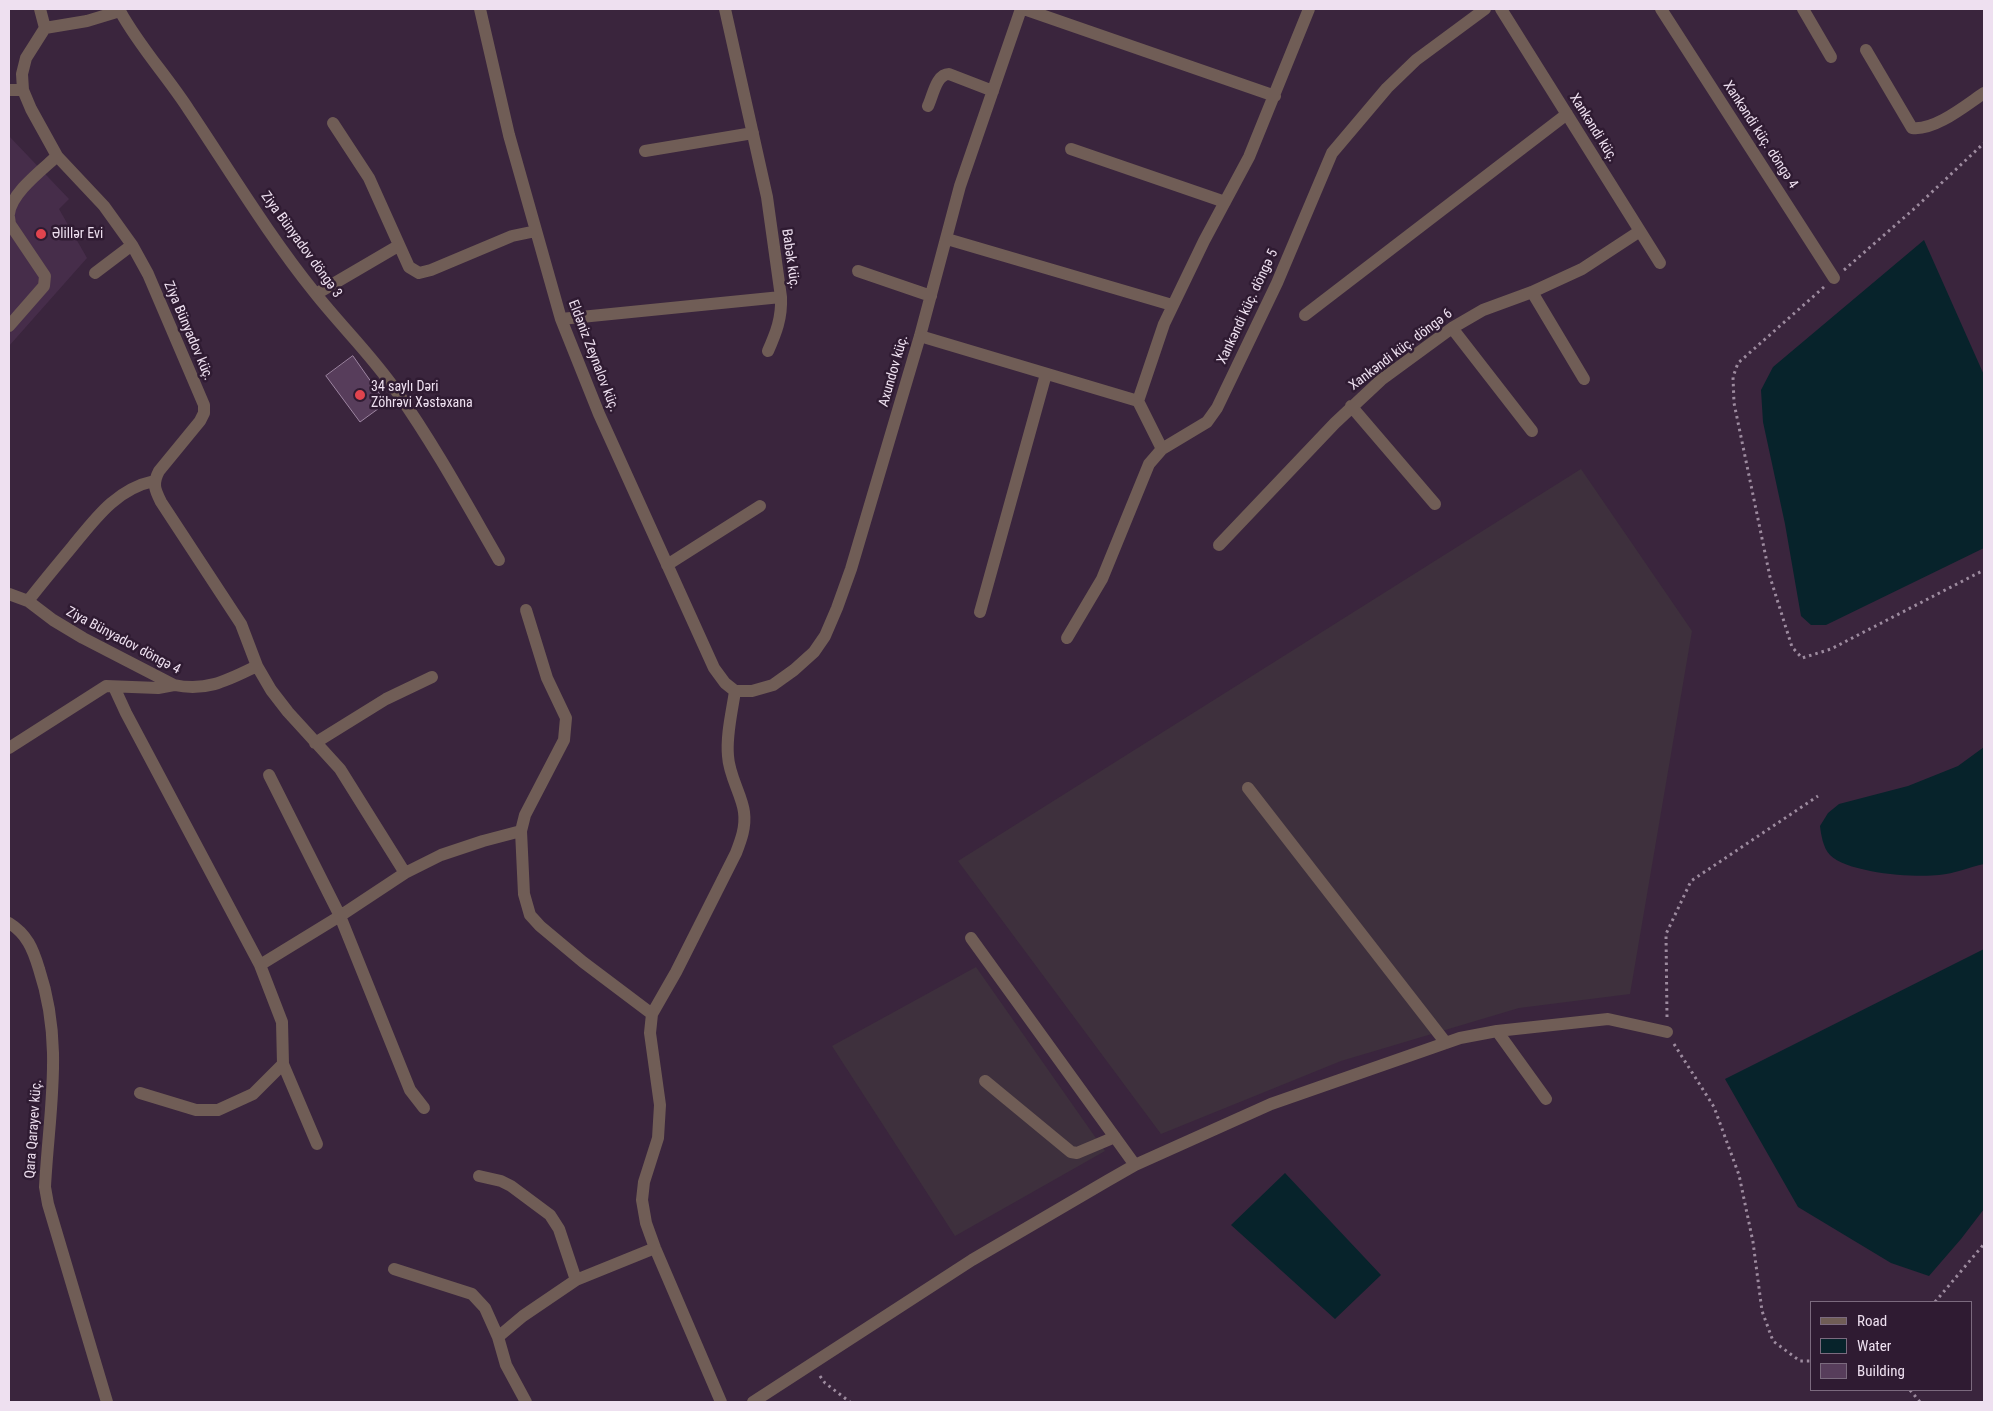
<!DOCTYPE html>
<html>
<head>
<meta charset="utf-8">
<style>
	body { margin:0 }
	#map { position:relative; width:1993px; height:1411px; overflow:hidden; background:#3a253d; font-family:"Roboto Condensed",sans-serif }
	canvas { display:block }
	.frame { position:absolute; inset:0; border:10px solid #eee0f0; pointer-events:none }
	.legend { position:absolute; left:1810px; top:1301px; width:162px; height:90px; box-sizing:border-box; background:#2f1b32; border:1px solid #7b6a7e; margin:0; padding:6px 9px; list-style:none; font-size:15px; color:#eee0f0 }
	.legend li { display:flex; align-items:center; gap:10px; height:25px }
	.legend b { width:25px; border:1px solid #7b6a7e }
</style>
</head>
<body>
<div id="map">
<canvas width="1993" height="1411"></canvas>
<div class="frame"></div>
<ul class="legend">
<li><b style="height:6px;background:#705d56"></b>Road</li>
<li><b style="height:14px;background:#07232b"></b>Water</li>
<li><b style="height:14px;background:#573d5b"></b>Building</li>
</ul>
</div>
<script>
const ctx = document.querySelector('canvas').getContext('2d');
ctx.lineJoin = 'round';
function fill(path, color) {
  ctx.fillStyle = color;
  ctx.fill(path, 'evenodd');
}
function strokePath(path, color, width, dash) {
  ctx.strokeStyle = color;
  ctx.lineWidth = width;
  ctx.lineCap = dash ? 'butt' : 'round';
  ctx.setLineDash(dash || []);
  ctx.stroke(path);
}
function drawText(font, color, halo, rows, align = 'center') {
  ctx.font = font + ' "Roboto Condensed",sans-serif';
  ctx.lineWidth = 5;
  ctx.setLineDash([]);
  ctx.textBaseline = 'middle';
  ctx.strokeStyle = halo;
  ctx.fillStyle = color;
  for (const [text, x, y, turn = 0] of rows) {
    ctx.save();
    ctx.translate(x, y);
    ctx.rotate((+turn || 0) * Math.PI / 180);
    ctx.textAlign = isNaN(turn) ? turn : align;
    if (halo) ctx.strokeText(text, 0, 0);
    ctx.fillText(text, 0, 0);
    ctx.restore();
  }
}
const built = new Path2D(`
	M 9,136 L 69,199 L 59,209 L 87,258 L 9,346 Z`);
const industrial = new Path2D(`
	M 1581,469 L 1692,631 L 1630,994 L 1519,1008 L 1341,1061 L 1161,1134 L 958,861 Z
	M 976,967 L 1105,1151 L 955,1236 L 832,1046 Z`);
const water = new Path2D(`
	M 1924,240 L 1984,375 L 1984,548 L 1826,625 L 1811,625 L 1801,616 L 1785,524 L 1763,422 L 1761,390 L 1773,367 Z
	M 1984,747 L 1984,864 C 1970,867 1954,874 1939,875 C 1914,878 1848,873 1830,855 C 1823,848 1821,834 1820,826 L 1828,813 L 1839,804 L 1908,786 L 1958,766 Z
	M 1984,949 L 1984,1209 L 1961,1239 L 1929,1276 L 1891,1263 L 1798,1207 L 1725,1079 Z
	M 1285,1173 L 1381,1275 L 1335,1319 L 1231,1225 Z`);
const building = new Path2D(`
	M 353,356 L 386,403 L 360,422 L 326,376 Z`);
const path = new Path2D(`
	M 1844,270 L 1915,208 L 1984,143
	M 1824,287 L 1738,363 L 1733,377 L 1734,403 L 1770,577 L 1792,647 L 1802,658 L 1831,649 L 1984,570
	M 1667,1017 L 1666,934 L 1691,881 L 1818,796
	M 1674,1044 L 1714,1107 L 1739,1175 L 1753,1242 L 1762,1311 L 1773,1341 L 1800,1361 L 1812,1361
	M 1935,1302 L 1984,1244
	M 820,1376 L 825,1383 L 850,1402
	M 1910,1390 L 1920,1402`);
const minor = new Path2D(`
	M 40,9 L 45,28 L 26,58 L 22,74 L 23,90 L 31,109 L 57,156 L 104,206 L 132,245 L 148,274 L 204,405 L 204,413 L 200,421 L 159,471 C 152,484 155,490 161,502 L 241,624 L 257,666 L 271,690 L 288,712 L 340,769 L 405,873
	M 480,9 L 509,135 L 561,319 L 599,414 L 714,668 L 725,683 L 735,691
	M 1024,9 L 1275,96
	M 1501,9 L 1660,263
	M 1661,9 L 1834,278
	M 1803,9 L 1831,57
	M 45,28 L 87,21 L 120,11 C 139,46 167,76 189,110 C 230,171 269,236 315,293 C 342,327 373,357 397,392 C 435,446 466,503 499,560
	M 1866,50 L 1912,128 C 1935,131 1966,105 1984,93
	M 9,90 L 23,90
	M 928,106 C 933,96 936,74 949,74 L 993,91
	M 333,123 L 369,178 L 409,267 L 419,273 L 431,270 L 512,236 L 536,231
	M 1071,149 L 1225,202
	M 645,151 L 753,133
	M 9,214 C 11,193 42,170 57,156
	M 9,217 L 10,224 L 45,276 L 44,286 L 9,326
	M 947,239 L 1172,305
	M 858,271 L 931,296
	M 95,273 L 132,245
	M 1532,292 L 1584,379
	M 316,294 L 398,246
	M 1305,315 L 1567,114
	M 561,319 L 781,297 L 767,197 L 725,9
	M 1452,328 L 1532,431
	M 920,336 L 1138,401
	M 768,351 C 776,333 782,318 781,297
	M 1351,406 L 1435,504
	M 1162,449 L 1138,401 L 1164,324 L 1204,241 L 1249,157 L 1309,9
	M 1219,545 L 1335,423 L 1381,380 L 1452,328 L 1483,310 L 1532,292 L 1582,269 L 1640,231
	M 667,565 L 760,506
	M 9,594 L 28,601 L 53,620 L 83,638 L 174,685 C 207,692 228,680 257,666
	M 28,601 C 42,583 57,565 72,547 C 95,519 116,489 154,481
	M 526,610 L 547,678 L 566,718 L 564,740 L 525,815 L 521,831 L 524,894 L 530,915 L 540,926 L 583,962 L 652,1014
	M 980,612 L 1046,374
	M 1067,638 L 1102,579 L 1149,464 L 1162,449 L 1207,422 L 1217,408 L 1277,283 L 1332,153 L 1387,88 L 1416,60 L 1485,9
	M 114,687 L 126,713 L 260,965 L 282,1022 L 283,1064 L 317,1144
	M 735,691 L 752,691 L 773,685 L 794,670 L 814,652 L 825,636 L 837,608 L 851,569 L 920,336 L 960,186 L 1021,9
	M 315,743 L 386,699 L 432,677
	M 9,748 L 106,686 L 158,688 L 174,685
	M 269,775 L 340,916 L 410,1090 L 424,1108
	M 1248,788 L 1446,1043
	M 9,923 C 27,934 33,949 39,969 C 64,1044 49,1110 45,1187 L 48,1204 L 107,1402
	M 971,938 L 1135,1165
	M 260,965 L 340,916 L 405,873 L 441,855 L 483,841 L 521,831
	M 1497,1031 L 1546,1099
	M 985,1081 L 1071,1152 L 1077,1153 L 1115,1137
	M 140,1093 L 196,1110 L 218,1110 L 253,1094 L 283,1064
	M 479,1176 L 501,1181 L 511,1186 L 550,1215 L 559,1229 L 576,1280
	M 394,1269 L 472,1294 L 485,1308 L 498,1337 L 506,1365 L 526,1402
	M 498,1337 L 523,1316 L 576,1280 L 655,1248
	M 721,1402 L 655,1248 L 646,1223 L 642,1200 L 644,1182 L 658,1138 L 660,1105 L 650,1033 L 652,1014 L 676,972 L 736,853 C 741,840 746,827 744,812 C 742,795 729,776 728,756 C 726,735 732,712 735,691
	M 753,1402 L 972,1260 L 1107,1181 L 1135,1165 L 1271,1104 L 1460,1038 L 1497,1031 L 1608,1019 L 1667,1032`);
const markers = [
	[41,234,6,"#e0444e"],
	[360,395,6,"#e0444e"]
];
const streetNames = [
	["Xankəndi küç.",1593,128,58],
	["Xankəndi küç. döngə 4",1760,135,57],
	["Ziya Bünyadov döngə 3",301,245,54],
	["Babək küç.",790,259,82],
	["Xankəndi küç. döngə 5",1248,307,-65],
	["Ziya Bünyadov küç.",188,331,67],
	["Xankəndi küç. döngə 6",1401,350,-37],
	["Eldəniz Zeynalov küç.",593,356,69],
	["Axundov küç.",894,371,-74],
	["Ziya Bünyadov döngə 4",123,641,28],
	["Qara Qarayev küç.",34,1129,-86]
];
const poiNames = [
	["Əlillər Evi",52,234],
	["34 saylı Dəri",371,387],
	["Zöhrəvi Xəstəxana",371,403]
];
fill(built, '#462d4a');
fill(industrial, '#3e303d');
fill(water, '#07232b');
fill(building, '#573d5b');
strokePath(building, '#9d85a1', 1);
strokePath(path, '#9d8b9f', 3, [2.5, 4]);
strokePath(minor, '#705d56', 12);
for (const [x, y, r, color] of markers) {
  const dot = new Path2D();
  dot.arc(x, y, r, 0, 2 * Math.PI);
  ctx.fillStyle = color;
  ctx.fill(dot);
  strokePath(dot, '#2f1b32', 2);
}
drawText('14px', '#eee0f0', '#2f1b32', streetNames);
drawText('14px', '#eee0f0', '#2f1b32', poiNames, 'left');
</script>
</body>
</html>
